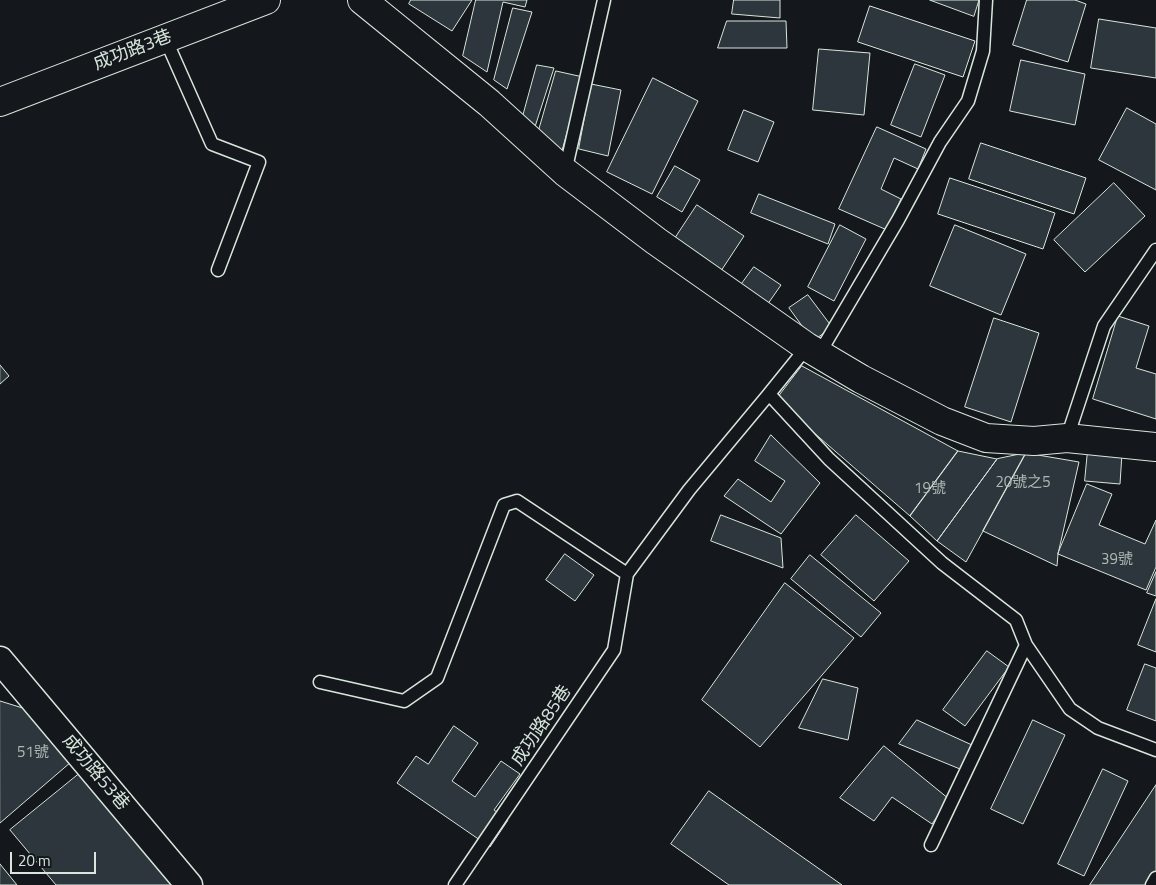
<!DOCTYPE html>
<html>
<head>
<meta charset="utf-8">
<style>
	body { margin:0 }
	#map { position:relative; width:1156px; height:885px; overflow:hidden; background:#14181c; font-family:"Titillium Web",sans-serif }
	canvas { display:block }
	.scale { position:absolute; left:10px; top:852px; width:86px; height:22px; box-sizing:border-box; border:2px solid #d8e6dc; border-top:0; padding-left:6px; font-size:15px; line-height:18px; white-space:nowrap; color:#d8e6dc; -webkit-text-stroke:4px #14181c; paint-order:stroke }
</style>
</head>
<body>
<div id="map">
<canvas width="1156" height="885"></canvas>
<div class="scale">20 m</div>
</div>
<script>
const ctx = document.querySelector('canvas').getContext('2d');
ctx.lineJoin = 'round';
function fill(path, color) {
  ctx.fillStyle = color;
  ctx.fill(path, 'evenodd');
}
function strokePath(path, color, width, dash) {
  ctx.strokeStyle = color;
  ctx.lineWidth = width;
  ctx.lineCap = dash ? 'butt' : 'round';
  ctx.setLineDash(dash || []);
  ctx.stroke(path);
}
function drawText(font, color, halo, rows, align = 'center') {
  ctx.font = font + ' "Titillium Web","Noto Sans TC",sans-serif';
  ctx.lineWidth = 4;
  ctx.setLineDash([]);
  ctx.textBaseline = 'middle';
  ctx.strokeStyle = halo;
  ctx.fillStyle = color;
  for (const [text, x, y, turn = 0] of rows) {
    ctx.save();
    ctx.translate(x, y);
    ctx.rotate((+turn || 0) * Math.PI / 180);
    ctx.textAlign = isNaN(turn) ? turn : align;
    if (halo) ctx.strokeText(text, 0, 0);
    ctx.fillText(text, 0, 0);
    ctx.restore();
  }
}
const building = new Path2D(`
	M 411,0 L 472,0 L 452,31 L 409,4 Z
	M 476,0 L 527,0 L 525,7 L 503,2 L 487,72 L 463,56 Z
	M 734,0 L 780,0 L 780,18 L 732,14 Z
	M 930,0 L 979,0 L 974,16 Z
	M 1027,0 L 1075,0 L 1086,4 L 1068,62 L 1013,45 Z
	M 870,6 L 975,41 L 963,77 L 858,42 Z
	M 513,8 L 532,12 L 507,89 L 494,80 Z
	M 1099,19 L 1156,28 L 1156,78 L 1091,68 Z
	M 727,21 L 786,21 L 787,48 L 718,48 Z
	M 819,49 L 870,53 L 864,115 L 813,110 Z
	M 1021,60 L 1085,74 L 1075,125 L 1010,111 Z
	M 915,64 L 945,75 L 921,137 L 891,125 Z
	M 537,65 L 554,68 L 532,136 L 520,127 Z
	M 556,71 L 583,77 L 561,154 L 537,137 Z
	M 653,78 L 698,101 L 652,194 L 607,172 Z
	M 591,84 L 621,90 L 608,156 L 579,149 Z
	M 1127,108 L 1156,124 L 1156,190 L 1099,160 Z
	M 744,110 L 774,122 L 758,162 L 728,150 Z
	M 877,127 L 926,149 L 918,169 L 894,158 L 881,189 L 901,199 L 887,230 L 839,209 Z
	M 981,143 L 1086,178 L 1074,214 L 969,179 Z
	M 675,166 L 700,180 L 682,212 L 657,197 Z
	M 950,178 L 1055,213 L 1043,249 L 938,214 Z
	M 1114,183 L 1145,216 L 1085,272 L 1054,240 Z
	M 759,194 L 835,224 L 828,244 L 751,213 Z
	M 697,205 L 744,236 L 719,274 L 672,243 Z
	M 840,225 L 866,239 L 834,301 L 808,287 Z
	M 955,225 L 1026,254 L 1001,315 L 930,286 Z
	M 754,267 L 781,285 L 765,308 L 738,289 Z
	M 808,295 L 832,327 L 813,341 L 789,308 Z
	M 1118,316 L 1149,326 L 1136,368 L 1156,374 L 1156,419 L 1093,399 Z
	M 994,318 L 1039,333 L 1011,422 L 965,407 Z
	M 0,365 L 9,376 L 0,384 Z
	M 802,366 L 958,451 L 910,516 L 776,400 Z
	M 771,435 L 820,483 L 781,534 L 724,496 L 738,479 L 771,502 L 785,481 L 755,461 Z
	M 1088,450 L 1122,453 L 1120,484 L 1085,481 Z
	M 958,451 L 997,459 L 937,541 L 910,516 Z
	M 1026,453 L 1079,462 L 1058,554 L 1057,566 L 983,531 Z
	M 1026,453 L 966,562 L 937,541 L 997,459 Z
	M 1087,484 L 1112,494 L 1099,525 L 1145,544 L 1156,520 L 1156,567 L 1146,590 L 1058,554 Z
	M 721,515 L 781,538 L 783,568 L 711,541 Z
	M 856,515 L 909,561 L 874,601 L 821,555 Z
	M 565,554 L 594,575 L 575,601 L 546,580 Z
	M 810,555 L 881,613 L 861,637 L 791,579 Z
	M 1156,572 L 1156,596 L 1147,593 Z
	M 785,583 L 854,638 L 760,747 L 702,700 Z
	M 1156,599 L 1156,652 L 1138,645 Z
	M 987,651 L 1009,667 L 965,726 L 943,710 Z
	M 1145,664 L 1156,668 L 1156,721 L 1127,710 Z
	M 823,679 L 858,688 L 848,740 L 799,728 Z
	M 0,701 L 26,709 L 71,762 L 0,823 Z
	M 917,720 L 972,745 L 960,769 L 899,744 Z
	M 1033,720 L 1065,735 L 1023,824 L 991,809 Z
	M 454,726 L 478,743 L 452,781 L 475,797 L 501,761 L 520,774 L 494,810 L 508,820 L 490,847 L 397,783 L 416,756 L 428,764 Z
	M 884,746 L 949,799 L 932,824 L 892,797 L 874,821 L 840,798 Z
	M 1103,769 L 1128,781 L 1084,876 L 1058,864 Z
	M 79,774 L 172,885 L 56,885 L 10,830 Z
	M 1156,785 L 1156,880 L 1153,885 L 1090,885 Z
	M 709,791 L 842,885 L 729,885 L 671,844 Z
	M 0,864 L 17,885 L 0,885 Z`);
const lane = new Path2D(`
	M 165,38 L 212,144 L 259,162 L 218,270
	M 565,172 L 604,0
	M 807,347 L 769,394 L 829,459 L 942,563 L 1016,620 L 1026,645 L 1070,709 L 1098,728 L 1156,750
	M 819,354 L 898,220 L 940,142 L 968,101 L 983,51 L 986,0
	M 1067,438 L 1104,326 L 1156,250
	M 320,682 L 404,701 L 437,678 L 504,505 L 517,501 L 627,574 L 689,490 L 769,394
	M 931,845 L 1026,645
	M 455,885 L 614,650 L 627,574
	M 1152,885 L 1156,878`);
const street = new Path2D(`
	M 0,660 L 189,885`);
const secondary = new Path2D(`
	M 362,0 L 489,103 L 565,172 L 656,241 L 807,347 L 861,379 L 942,421 L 986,438 L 1034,441 L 1067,438 L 1156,447
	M 0,102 L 266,0`);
const numberNames = [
	["20號之5",1023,483],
	["19號",930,489],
	["39號",1117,560],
	["51號",33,753]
];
const streetNames = [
	["成功路3巷",133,51,-21],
	["成功路85巷",542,726,-56],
	["成功路53巷",95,773,50]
];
fill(building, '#2c363c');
strokePath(building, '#d8e6dc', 1);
strokePath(lane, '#d8e6dc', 15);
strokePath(street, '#d8e6dc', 29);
strokePath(secondary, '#d8e6dc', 30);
strokePath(lane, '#14181c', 12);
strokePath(street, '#14181c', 26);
strokePath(secondary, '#14181c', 28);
drawText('15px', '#adbab4', null, numberNames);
drawText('18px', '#d8e6dc', '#14181c', streetNames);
</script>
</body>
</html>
